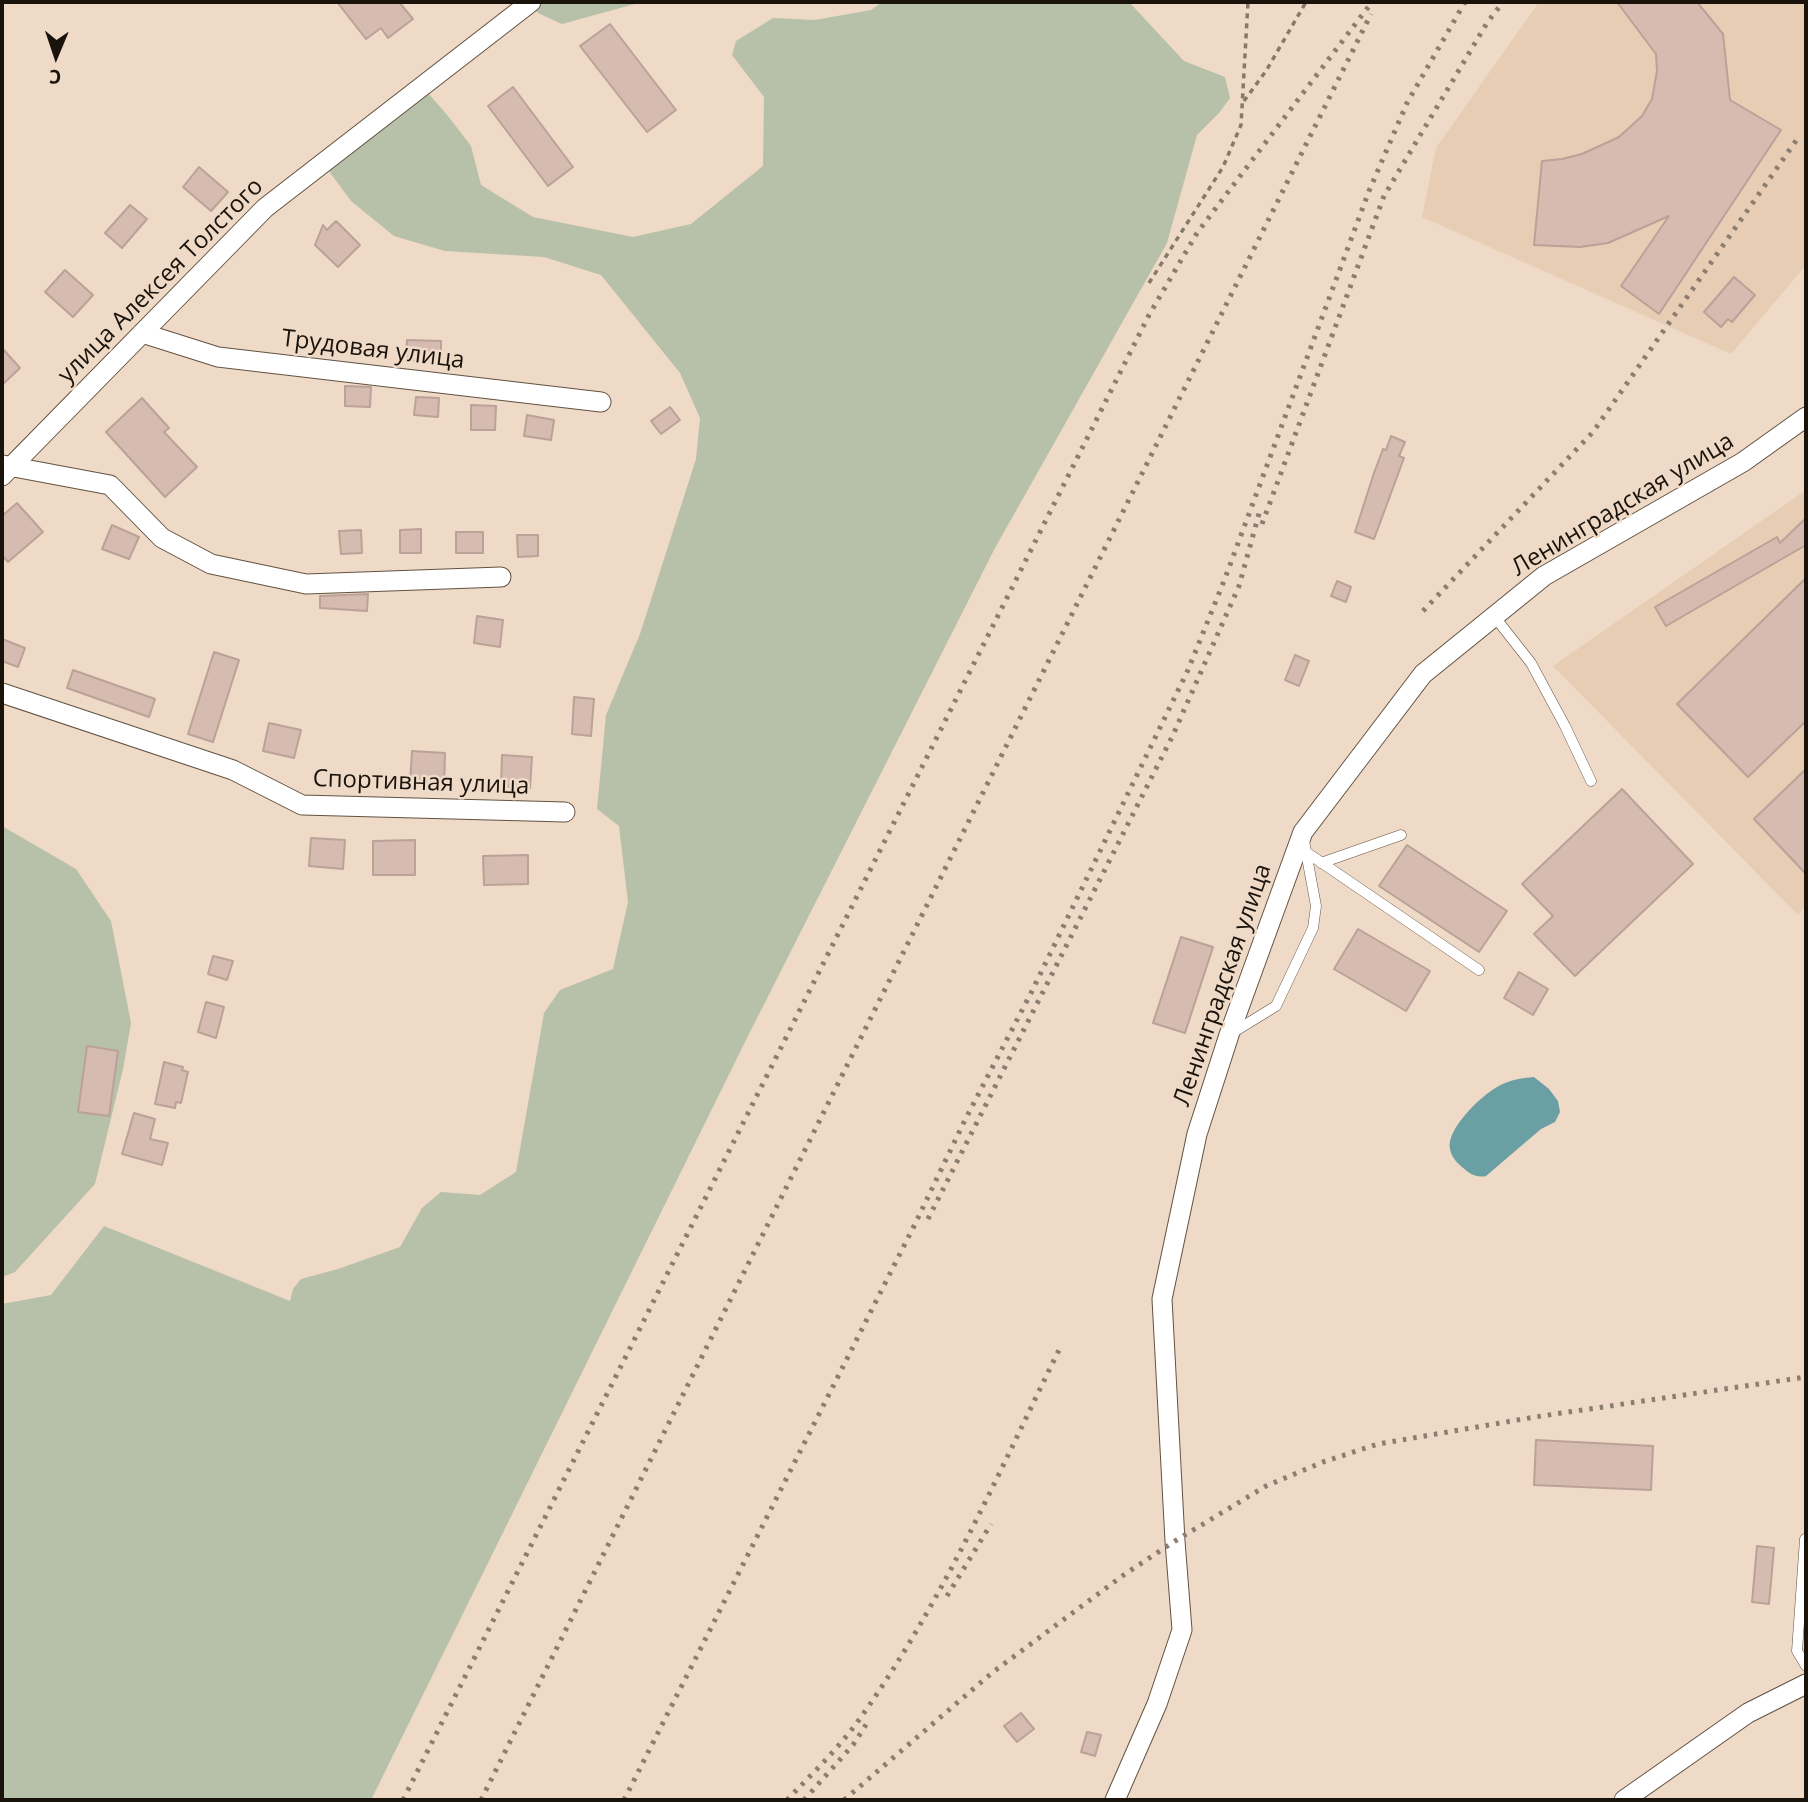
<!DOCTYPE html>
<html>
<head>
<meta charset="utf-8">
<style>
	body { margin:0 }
	#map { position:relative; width:1808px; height:1802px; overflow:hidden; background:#eedac6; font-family:"Open Sans",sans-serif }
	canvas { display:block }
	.frame { position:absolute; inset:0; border:4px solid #1a130c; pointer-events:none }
	.north { position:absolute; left:21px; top:21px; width:70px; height:70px; -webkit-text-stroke:5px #eedac6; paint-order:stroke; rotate:182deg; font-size:19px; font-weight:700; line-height:28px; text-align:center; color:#1a130c }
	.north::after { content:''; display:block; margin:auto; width:24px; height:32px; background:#1a130c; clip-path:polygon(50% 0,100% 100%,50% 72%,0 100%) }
</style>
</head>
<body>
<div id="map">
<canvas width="1808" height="1802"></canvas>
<div class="frame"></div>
<div class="north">С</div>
</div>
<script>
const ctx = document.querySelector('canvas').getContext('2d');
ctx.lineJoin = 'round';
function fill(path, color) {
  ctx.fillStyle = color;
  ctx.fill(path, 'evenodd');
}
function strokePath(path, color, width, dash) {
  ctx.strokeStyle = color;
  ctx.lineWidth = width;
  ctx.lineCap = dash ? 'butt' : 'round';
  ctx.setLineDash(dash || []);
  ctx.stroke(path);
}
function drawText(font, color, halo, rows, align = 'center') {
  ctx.font = font + ' "Open Sans",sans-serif';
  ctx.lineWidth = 5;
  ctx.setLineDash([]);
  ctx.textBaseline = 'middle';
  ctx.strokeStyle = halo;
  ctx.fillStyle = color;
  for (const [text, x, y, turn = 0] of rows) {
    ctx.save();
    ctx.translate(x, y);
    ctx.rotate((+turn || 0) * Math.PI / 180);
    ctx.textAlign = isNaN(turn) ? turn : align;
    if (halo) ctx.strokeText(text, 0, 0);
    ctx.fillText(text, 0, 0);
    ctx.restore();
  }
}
const built = new Path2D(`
	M 1539,2 L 1806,2 L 1806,265 L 1731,354 L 1422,217 L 1436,148 Z
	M 1806,490 L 1806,907 L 1798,915 L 1553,666 Z`);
const green = new Path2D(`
	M 531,2 L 642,2 L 562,24 L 538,13 L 529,3 Z
	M 882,2 L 1129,2 L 1184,61 L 1225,77 L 1230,98 L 1219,113 L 1197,135 L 1167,243 L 995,548 L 747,1038 L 371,1800 L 2,1800 L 2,1304 L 51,1295 L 104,1226 L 290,1301 L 293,1289 L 301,1279 L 338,1269 L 400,1247 L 422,1208 L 441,1192 L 480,1195 L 516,1172 L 544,1013 L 560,990 L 613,969 L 628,902 L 619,826 L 597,809 L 606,715 L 640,634 L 696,459 L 700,418 L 680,373 L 601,275 L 544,257 L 445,251 L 394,236 L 351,201 L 323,163 L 422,86 L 448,116 L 471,146 L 481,185 L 533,217 L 633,237 L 691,224 L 763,166 L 764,97 L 732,55 L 736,41 L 773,18 L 815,20 L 871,10 Z
	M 2,826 L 76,869 L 111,921 L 131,1023 L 123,1069 L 95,1184 L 15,1272 L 2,1277 Z`);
const water = new Path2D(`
	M 1534,1077 L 1549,1089 L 1558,1101 L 1560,1112 L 1555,1122 L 1541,1129 L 1486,1176 C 1476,1178 1470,1174 1462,1167 C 1457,1163 1451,1156 1450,1149 C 1446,1129 1481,1096 1497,1087 C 1509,1080 1521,1078 1534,1077 Z`);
const building = new Path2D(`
	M 337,2 L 399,2 L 413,19 L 388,38 L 381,28 L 366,39 Z
	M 1617,2 L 1697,2 L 1723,34 L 1730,100 L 1781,130 L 1659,314 L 1621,286 L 1669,216 L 1608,243 L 1580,247 L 1534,245 L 1542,161 L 1562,159 L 1582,154 L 1619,137 L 1642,116 L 1652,99 L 1657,71 L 1656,54 Z
	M 610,24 L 676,110 L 647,132 L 580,46 Z
	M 513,87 L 573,167 L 548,186 L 488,106 Z
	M 199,167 L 228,192 L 211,211 L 183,187 Z
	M 130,205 L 147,219 L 122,248 L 105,233 Z
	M 336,221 L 360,245 L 338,267 L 315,245 L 323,225 L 327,230 Z
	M 65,270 L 93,295 L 73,317 L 45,292 Z
	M 1734,277 L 1755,295 L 1732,322 L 1728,319 L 1721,327 L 1704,312 Z
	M 407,340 L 441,341 L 441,362 L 406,360 Z
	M 2,348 L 20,368 L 2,385 Z
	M 345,386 L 371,387 L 370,407 L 345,406 Z
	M 416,397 L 439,398 L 438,417 L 414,415 Z
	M 142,398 L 169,428 L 164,432 L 197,467 L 165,497 L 106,432 Z
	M 471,405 L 496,406 L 495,430 L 471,430 Z
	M 670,407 L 680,420 L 661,434 L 651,421 Z
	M 527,415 L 554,420 L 551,440 L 524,436 Z
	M 1391,436 L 1405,442 L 1399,456 L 1404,458 L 1374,539 L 1355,532 L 1374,473 L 1383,449 L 1386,450 Z
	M 17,503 L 43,532 L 8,562 L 2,555 L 2,516 Z
	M 1806,518 L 1806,545 L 1666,626 L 1655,607 L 1777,537 L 1780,543 Z
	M 112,525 L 139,537 L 129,559 L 102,549 Z
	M 421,529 L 421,553 L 400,553 L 400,530 Z
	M 361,530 L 362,553 L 341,554 L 339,531 Z
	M 456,532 L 483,532 L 483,553 L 456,553 Z
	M 517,535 L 538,535 L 538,556 L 518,557 Z
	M 1806,578 L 1806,721 L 1748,777 L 1677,704 Z
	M 1337,581 L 1351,587 L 1346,602 L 1331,596 Z
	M 368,594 L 367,611 L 320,608 L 320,596 Z
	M 477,616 L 503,620 L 500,647 L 474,643 Z
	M 2,639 L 25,648 L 18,667 L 2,661 Z
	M 214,652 L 239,660 L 213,742 L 188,734 Z
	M 1295,655 L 1309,661 L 1299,686 L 1285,680 Z
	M 73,670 L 155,699 L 149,717 L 67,688 Z
	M 574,697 L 594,699 L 591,736 L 572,734 Z
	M 269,723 L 301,730 L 294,758 L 263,751 Z
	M 412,751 L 445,753 L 444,786 L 410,784 Z
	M 502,755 L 532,757 L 530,788 L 501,786 Z
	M 1806,769 L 1806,874 L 1754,819 Z
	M 1622,789 L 1693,864 L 1575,976 L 1534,934 L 1553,916 L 1522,884 Z
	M 311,838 L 345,840 L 343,869 L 309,866 Z
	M 415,840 L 415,875 L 373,875 L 373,841 Z
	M 1407,845 L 1507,911 L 1479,952 L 1379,886 Z
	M 528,855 L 528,884 L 484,885 L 483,856 Z
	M 1358,929 L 1430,971 L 1406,1011 L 1334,969 Z
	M 1181,937 L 1213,947 L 1185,1033 L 1153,1023 Z
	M 213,956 L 233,961 L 227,980 L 208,974 Z
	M 1519,972 L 1548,989 L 1533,1015 L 1504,998 Z
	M 206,1002 L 224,1007 L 216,1038 L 198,1032 Z
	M 87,1046 L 118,1051 L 109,1116 L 78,1112 Z
	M 164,1062 L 183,1067 L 182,1070 L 188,1072 L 181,1103 L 176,1102 L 175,1108 L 155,1104 Z
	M 134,1113 L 155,1119 L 150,1139 L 168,1143 L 162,1165 L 122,1154 Z
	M 1536,1440 L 1653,1446 L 1651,1490 L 1534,1485 Z
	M 1757,1546 L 1774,1548 L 1769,1604 L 1752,1602 Z
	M 1021,1713 L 1034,1729 L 1017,1742 L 1004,1726 Z
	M 1087,1732 L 1101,1735 L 1095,1756 L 1081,1752 Z`);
const path = new Path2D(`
	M 1244,101 L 1266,71 L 1306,2
	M 1149,283 L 1223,167 L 1241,125 L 1248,2`);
const lane = new Path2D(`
	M 1494,616 L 1531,663 L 1565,726 L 1591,781
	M 1306,852 L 1479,970
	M 1321,863 L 1401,835
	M 1232,1033 L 1276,1006 L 1313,928 L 1316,906 L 1304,841
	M 1805,1539 L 1797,1651 L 1806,1666`);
const street = new Path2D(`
	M 142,333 L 218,357 L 601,402
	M 3,465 L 110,485 L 162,538 L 211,564 L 306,584 L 501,577
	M 2,476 L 265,208 L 531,2
	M 2,693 L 233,770 L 302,805 L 565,812
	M 1115,1800 L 1157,1704 L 1182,1630 L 1175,1541 L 1162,1299 L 1197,1134 L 1229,1035 L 1303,832 L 1423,674 L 1544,576 L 1743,462 L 1806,417
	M 1624,1800 L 1748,1713 L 1806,1684`);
const rail = new Path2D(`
	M 1262,524 L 1384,196 L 1487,23 L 1503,2
	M 1423,611 L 1593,432 L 1800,135
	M 928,1219 L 1173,735 L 1239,586 L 1260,510
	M 947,1596 L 991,1524
	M 403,1800 L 1149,315 L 1197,233 L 1372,2
	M 481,1800 L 1371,14
	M 624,1800 L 914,1226 L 965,1120 L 1031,993 L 1188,670 L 1224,581 L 1369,191 L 1407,103 L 1465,2
	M 787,1800 C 812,1774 840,1747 861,1717 C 942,1603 998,1474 1059,1350
	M 804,1800 L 853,1745 L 869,1720
	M 844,1800 L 993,1672 L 1125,1574 L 1175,1541 L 1266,1486 L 1323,1462 L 1378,1444 L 1535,1417 L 1806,1377`);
const streetNames = [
	["улица Алексея Толстого",161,281,-45],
	["Трудовая улица",373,350,7],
	["Ленинградская улица",1623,505,-31],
	["Спортивная улица",421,783,2],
	["Ленинградская улица",1223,985,-71]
];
fill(built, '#e6cdb4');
fill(green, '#b7c0a8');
fill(water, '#6a9fa4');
fill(building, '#d6bbb0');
strokePath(building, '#bba197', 2);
strokePath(lane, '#635241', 11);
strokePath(street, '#635241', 21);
strokePath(path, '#86786b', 3.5, [5, 5]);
strokePath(lane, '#fff', 10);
strokePath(street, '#fff', 19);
strokePath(rail, '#8b7d6f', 5, [3.5, 7]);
drawText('24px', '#1a130c', '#eedac6', streetNames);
</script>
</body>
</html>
